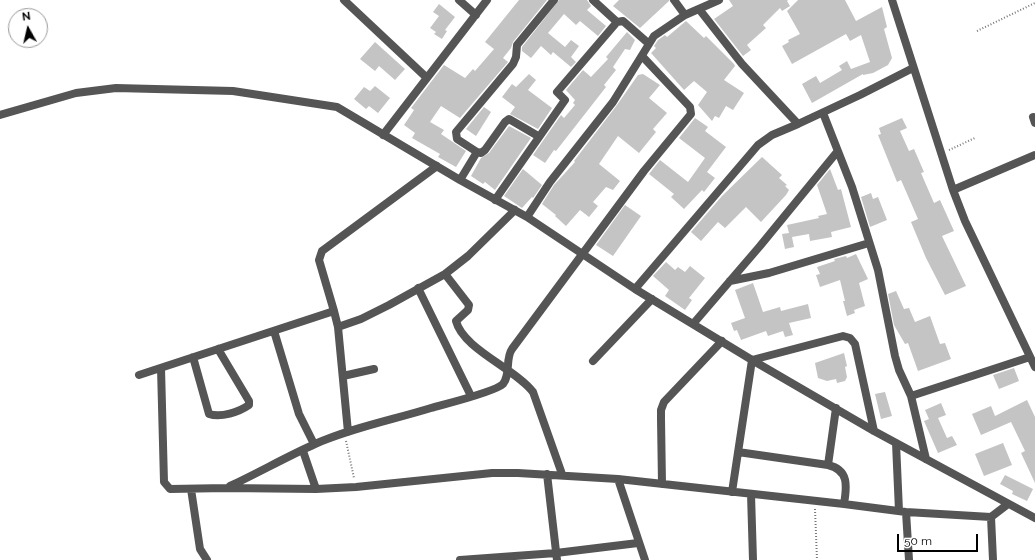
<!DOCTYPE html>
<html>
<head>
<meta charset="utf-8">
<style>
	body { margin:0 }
	#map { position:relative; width:1035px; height:560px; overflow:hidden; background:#fff; font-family:Raleway,sans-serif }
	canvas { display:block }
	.north { position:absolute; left:8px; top:8px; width:40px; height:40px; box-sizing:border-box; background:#fff; border:1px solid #999; border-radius:50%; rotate:352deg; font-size:11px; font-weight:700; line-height:16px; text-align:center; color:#000 }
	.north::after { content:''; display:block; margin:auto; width:14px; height:18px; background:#000; clip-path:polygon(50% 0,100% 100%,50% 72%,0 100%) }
	.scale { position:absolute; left:897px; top:534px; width:81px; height:18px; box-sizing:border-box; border:2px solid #000; border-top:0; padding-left:5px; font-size:12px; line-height:14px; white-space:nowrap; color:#000; -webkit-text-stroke:3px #fff; paint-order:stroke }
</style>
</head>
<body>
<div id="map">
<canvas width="1035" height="560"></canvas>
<div class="north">N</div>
<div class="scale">50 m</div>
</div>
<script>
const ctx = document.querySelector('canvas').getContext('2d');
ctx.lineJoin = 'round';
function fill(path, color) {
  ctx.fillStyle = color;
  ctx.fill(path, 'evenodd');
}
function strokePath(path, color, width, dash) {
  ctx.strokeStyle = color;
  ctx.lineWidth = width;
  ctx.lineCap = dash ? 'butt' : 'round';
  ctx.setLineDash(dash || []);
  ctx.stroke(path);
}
const building = new Path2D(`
	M 519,0 L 547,0 L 513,42 L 511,48 L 503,58 L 508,62 L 460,118 L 441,106 L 430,122 L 444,130 L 441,134 L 466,151 L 456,167 L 438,157 L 440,154 L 412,138 L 415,133 L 404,125 L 414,110 L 411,108 L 444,65 L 465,78 L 473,69 L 475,71 L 494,49 L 485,42 Z
	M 559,0 L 587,0 L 591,6 L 587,10 L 606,26 L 598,36 L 580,21 L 576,25 L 564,14 L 559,20 L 548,33 L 565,47 L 571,40 L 579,46 L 571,57 L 576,62 L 571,67 L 553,52 L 551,55 L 541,46 L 531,58 L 522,51 L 522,47 Z
	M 619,0 L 669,0 L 669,1 L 640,28 L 613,6 Z
	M 729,0 L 788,0 L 787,1 L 790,6 L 782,11 L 780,8 L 763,25 L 766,28 L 747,45 L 751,50 L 743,56 L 714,19 L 733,6 Z
	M 798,0 L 845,0 L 856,21 L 882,7 L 887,27 L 884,29 L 892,58 L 888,65 L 873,73 L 863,75 L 863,74 L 812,103 L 802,84 L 816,76 L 820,83 L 842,70 L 839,66 L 847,61 L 851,69 L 870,62 L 861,35 L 850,41 L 846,34 L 792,64 L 782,46 L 789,42 L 788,40 L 800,34 L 787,11 Z
	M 439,4 L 455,17 L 445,30 L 447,31 L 442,39 L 434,34 L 436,32 L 430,28 L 439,16 L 433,12 Z
	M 686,21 L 704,38 L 706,36 L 734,64 L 735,66 L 724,80 L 744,93 L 733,110 L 726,106 L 719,118 L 715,116 L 712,121 L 698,105 L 707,92 L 694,81 L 684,90 L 651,53 L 656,48 L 654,46 L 658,40 L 665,35 L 667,37 Z
	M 627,32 L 635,40 L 630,50 L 625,49 L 613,67 L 616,70 L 604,85 L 606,87 L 556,151 L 554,150 L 545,163 L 533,155 L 561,115 L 564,118 L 575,105 L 573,103 L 575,100 L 566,90 L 583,70 L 591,77 L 608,59 L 606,57 Z
	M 375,42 L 405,69 L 395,80 L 379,66 L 375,71 L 360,59 Z
	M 529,74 L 536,80 L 528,90 L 552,108 L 538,129 L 510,114 L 515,107 L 502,97 L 512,84 L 516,87 Z
	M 643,74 L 660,85 L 649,98 L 667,113 L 653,129 L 656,132 L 639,153 L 618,136 L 599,164 L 620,181 L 613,190 L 606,187 L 593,202 L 598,206 L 589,217 L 580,210 L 566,226 L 555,216 L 556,215 L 542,204 L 554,185 L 575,162 L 574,161 L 617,105 L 638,75 Z
	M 375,86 L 390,98 L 378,113 L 369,106 L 366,109 L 354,99 L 364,87 L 370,91 Z
	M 484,107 L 491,112 L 476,136 L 466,129 Z
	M 695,118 L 708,127 L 705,131 L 726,147 L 707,172 L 715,178 L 704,192 L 702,190 L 684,209 L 671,197 L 674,194 L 649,174 L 660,160 L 688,182 L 705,158 L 679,138 Z
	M 902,118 L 907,128 L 900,131 L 909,151 L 914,149 L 924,172 L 921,173 L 934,203 L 940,200 L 954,231 L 942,236 L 966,286 L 945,295 L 926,258 L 911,222 L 918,219 L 901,180 L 897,182 L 878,135 L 881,134 L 879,128 Z
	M 509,126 L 531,138 L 495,190 L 485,182 L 483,184 L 471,176 L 481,158 L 489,153 Z
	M 762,157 L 782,175 L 779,178 L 787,185 L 785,186 L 789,190 L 786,195 L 761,222 L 746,207 L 725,228 L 718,222 L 701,241 L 691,232 L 722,196 Z
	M 523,169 L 542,185 L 533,198 L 532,197 L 522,208 L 504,196 Z
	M 830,169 L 838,190 L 841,189 L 851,227 L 831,232 L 832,237 L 810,241 L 809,234 L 792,237 L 794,247 L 785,249 L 782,234 L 789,233 L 787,225 L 819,218 L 818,216 L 827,214 L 817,185 Z
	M 871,193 L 873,199 L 878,197 L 887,220 L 870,227 L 861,197 Z
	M 625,205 L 641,216 L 613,256 L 596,245 Z
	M 856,254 L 868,279 L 859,283 L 865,306 L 854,310 L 855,313 L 847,316 L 843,301 L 845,301 L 840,280 L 820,287 L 816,275 L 820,274 L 817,267 L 835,261 L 834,259 L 846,256 L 847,258 Z
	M 666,262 L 675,270 L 678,267 L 685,272 L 690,266 L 705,278 L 689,298 L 692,300 L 685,310 L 665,296 L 669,290 L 653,276 Z
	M 753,283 L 763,312 L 780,307 L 781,311 L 808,304 L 811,318 L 789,323 L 793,335 L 785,337 L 783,331 L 768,336 L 766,331 L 741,340 L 737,330 L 734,331 L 731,323 L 745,318 L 735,290 Z
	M 896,291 L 904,309 L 909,308 L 915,322 L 930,316 L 940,344 L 945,343 L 951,359 L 918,371 L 908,343 L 905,344 L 894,325 L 888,294 Z
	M 844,353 L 847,366 L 845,367 L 847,377 L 845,381 L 837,383 L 836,379 L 827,381 L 818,378 L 815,363 Z
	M 1014,368 L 1019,381 L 999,389 L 993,375 Z
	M 885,392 L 892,416 L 881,419 L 875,394 Z
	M 1027,400 L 1035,417 L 1035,483 L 1021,453 L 1025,451 L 1011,422 L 981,435 L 972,414 L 991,406 L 995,416 Z
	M 941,403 L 946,415 L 938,418 L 947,438 L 952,436 L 957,445 L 938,453 L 924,421 L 929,419 L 925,410 Z
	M 1003,443 L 1012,465 L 984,476 L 975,454 Z
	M 1005,475 L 1033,489 L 1027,501 L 1012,494 L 1013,491 L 1000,484 Z`);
const path = new Path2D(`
	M 977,31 L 1035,3
	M 949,150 L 975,138
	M 346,441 L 354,478
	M 815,509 L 817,560`);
const street = new Path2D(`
	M 344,0 L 427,78
	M 459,0 L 476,15
	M 593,0 L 617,22
	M 674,0 L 685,15
	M 892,0 L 953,190 L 965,221 L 1035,367
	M 699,9 L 742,64 L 798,124 L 860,95 L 913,68
	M 823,113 L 852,187 L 878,270 L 895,356 L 899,370 L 911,396 L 926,459
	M 0,115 L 76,93 L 116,88 L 233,91 L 337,107 L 460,180 L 527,217 L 635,289 L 752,360 L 874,431 L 1035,518
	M 1033,117 L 1035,123
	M 383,135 L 487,0
	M 477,152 L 481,153 L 485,150 L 505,122 L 509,119 L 538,136
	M 460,180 L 477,152 L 457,139 L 456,132 L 513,64 L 516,57 L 517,45 L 554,0
	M 953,190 L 1035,155
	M 495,200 L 565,100 L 557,92 L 617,22 L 623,21 L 648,43
	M 527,217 L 550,182 L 613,102 L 654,36 L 685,15 L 719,0
	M 445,274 L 469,305 L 468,310 L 456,321 C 463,349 516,369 533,392 L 562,474
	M 730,281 L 769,273 L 869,243
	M 418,288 L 471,396
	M 635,289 L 758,145 L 772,135 L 798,124
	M 334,311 L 338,327 L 348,432
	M 693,324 L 760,246 L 837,152
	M 338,327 L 361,319 L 389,305 L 445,274 L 468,256 L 515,210
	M 274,331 L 299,414 L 314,444
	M 193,357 L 209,414 C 221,418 239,412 249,405 L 249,401 L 218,349
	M 593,361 L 652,299
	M 161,368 L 164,482 L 170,489 L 227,488 L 316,489 L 356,487 L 492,473 L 518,473 L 618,479 L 844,504 L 906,512 L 991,517
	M 139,375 L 334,311 L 319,260 L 322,251 L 437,166
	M 343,376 L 374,369
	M 911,396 L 1030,357
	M 836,408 L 828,465 C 849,470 847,486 844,504
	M 896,443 L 899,511
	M 303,451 L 316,489
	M 738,452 L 828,465
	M 547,474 L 557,560
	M 618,479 L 645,560
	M 662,484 L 661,419 L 661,410 L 664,402 L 722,341
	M 230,486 C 258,473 286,457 315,444 C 351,428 392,420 431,408 C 445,404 495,392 503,384 C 511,374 505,359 512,349 L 644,171 L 691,114 L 690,107 L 642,56
	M 191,489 L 200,549 L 207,560
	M 732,492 L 752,360 L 843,336 L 850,338 L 855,344 L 874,431
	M 751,494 L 753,560
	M 906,512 L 909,560
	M 460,560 L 556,553 L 638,543
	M 993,560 L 991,517 L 1008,504`);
fill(building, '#c4c4c4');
strokePath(path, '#777', 2, [1, 2]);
strokePath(street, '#555', 8);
</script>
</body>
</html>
